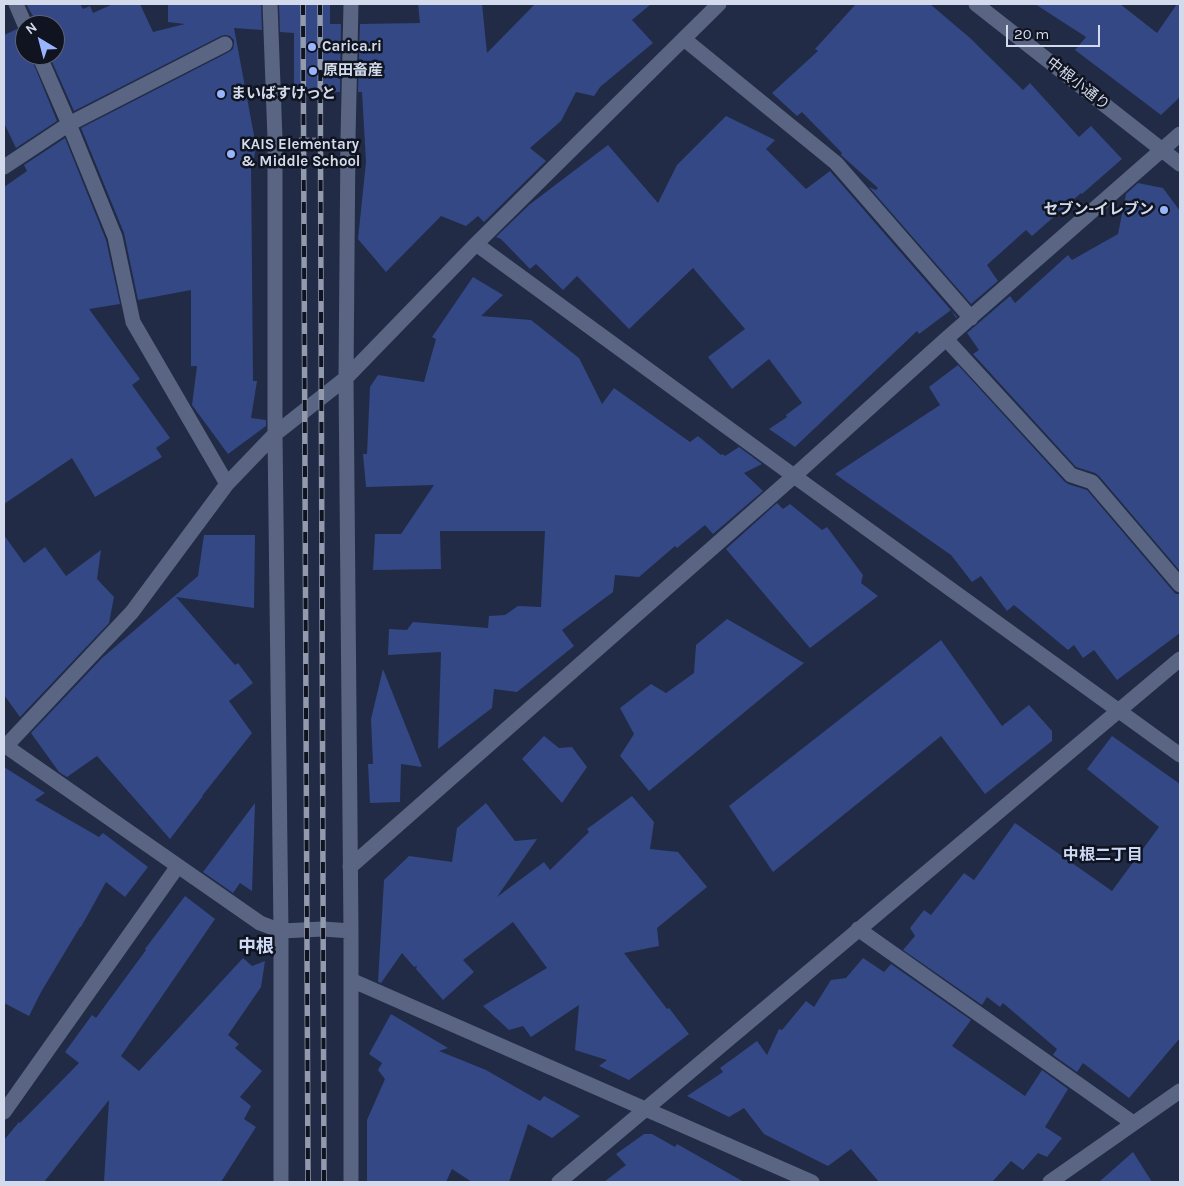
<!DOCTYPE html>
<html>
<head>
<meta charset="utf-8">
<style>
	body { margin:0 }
	#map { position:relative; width:1184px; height:1186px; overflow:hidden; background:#212b45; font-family:Karla,sans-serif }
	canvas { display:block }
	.frame { position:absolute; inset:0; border:5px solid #d3daeb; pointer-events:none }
	.north { position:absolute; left:15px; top:15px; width:50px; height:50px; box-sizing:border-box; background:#0f1420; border:1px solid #5d6371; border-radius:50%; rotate:323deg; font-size:14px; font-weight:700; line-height:20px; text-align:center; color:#d3daeb }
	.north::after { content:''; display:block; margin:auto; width:18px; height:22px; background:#99b5fd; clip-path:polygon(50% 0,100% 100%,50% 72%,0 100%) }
	.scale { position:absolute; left:1006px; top:25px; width:94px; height:22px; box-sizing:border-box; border:2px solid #d3daeb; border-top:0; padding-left:6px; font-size:15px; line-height:18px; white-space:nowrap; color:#d3daeb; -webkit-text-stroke:4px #0f1420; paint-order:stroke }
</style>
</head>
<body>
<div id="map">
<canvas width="1184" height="1186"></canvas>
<div class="frame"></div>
<div class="north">N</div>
<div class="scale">20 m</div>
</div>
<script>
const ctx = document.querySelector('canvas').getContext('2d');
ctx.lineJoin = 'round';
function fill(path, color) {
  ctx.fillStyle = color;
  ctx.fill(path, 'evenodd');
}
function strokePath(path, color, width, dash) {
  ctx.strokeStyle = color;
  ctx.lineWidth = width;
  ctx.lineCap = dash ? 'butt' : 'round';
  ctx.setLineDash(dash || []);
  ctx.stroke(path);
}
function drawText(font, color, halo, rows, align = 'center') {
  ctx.font = font + ' Karla,"Noto Sans JP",sans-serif';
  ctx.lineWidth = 5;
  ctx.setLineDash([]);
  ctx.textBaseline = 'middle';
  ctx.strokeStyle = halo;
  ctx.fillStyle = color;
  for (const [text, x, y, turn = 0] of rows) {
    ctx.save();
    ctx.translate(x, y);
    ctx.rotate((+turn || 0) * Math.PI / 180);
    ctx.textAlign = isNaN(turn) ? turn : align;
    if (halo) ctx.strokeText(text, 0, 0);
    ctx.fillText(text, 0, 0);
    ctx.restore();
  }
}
const building = new Path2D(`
	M 26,4 L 80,4 L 83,9 L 90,6 L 93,13 L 113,4 L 140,4 L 153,32 L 185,24 L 168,22 L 168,4 L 261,4 L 262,30 L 234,28 L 256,146 L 254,158 L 251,159 L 253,381 L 257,381 L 251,418 L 266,420 L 266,426 L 228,454 L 192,405 L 197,366 L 191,366 L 191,290 L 138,300 L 124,233 L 81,128 L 229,52 L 233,49 L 234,44 L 234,40 L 230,36 L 225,35 L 221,36 L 74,111 L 49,55 L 55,55 L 55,25 L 34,25 L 34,22 L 36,21 Z
	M 279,4 L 330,4 L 330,24 L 341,24 L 340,92 L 294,93 L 294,33 L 280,32 Z
	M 418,4 L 482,4 L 487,53 L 535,4 L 651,4 L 632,20 L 653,43 L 600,87 L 594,96 L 576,92 L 561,121 L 530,148 L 546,161 L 484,222 L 478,216 L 466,226 L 441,216 L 386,272 L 358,239 L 366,162 L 362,92 L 358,92 L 360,24 L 420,23 Z
	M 856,4 L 930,4 L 970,38 L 1023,90 L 1030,83 L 1079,137 L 1091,126 L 1122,159 L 1082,194 L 1081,193 L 1032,236 L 1026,230 L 987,265 L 998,281 L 971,304 L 869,187 L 876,190 L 878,188 L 841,155 L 842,153 L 802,112 L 797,116 L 772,93 L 818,51 L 815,49 Z
	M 1035,4 L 1120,4 L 1157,33 L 1177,4 L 1180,4 L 1180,97 L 1161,115 L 1075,50 L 1086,37 Z
	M 17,29 L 20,33 L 25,34 L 25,55 L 30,55 L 57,121 L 16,148 L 4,123 L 4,35 Z
	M 726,116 L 775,140 L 766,149 L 806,189 L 830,171 L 957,317 L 956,318 L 951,310 L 919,334 L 917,331 L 795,447 L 769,429 L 787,417 L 786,415 L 802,403 L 769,359 L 732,389 L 708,357 L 745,329 L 693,268 L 629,329 L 577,276 L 563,290 L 536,264 L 530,269 L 501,239 L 496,237 L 529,205 L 608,145 L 658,203 L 677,165 Z
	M 65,138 L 106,240 L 120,304 L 89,309 L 140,379 L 132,385 L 170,438 L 156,448 L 162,457 L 95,497 L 72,458 L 4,504 L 4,187 L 27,171 L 24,165 Z
	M 1138,183 L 1163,188 L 1180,211 L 1180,571 L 1099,476 L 1095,473 L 1076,467 L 973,354 L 979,350 L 967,333 L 1010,296 L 1015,303 L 1068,255 L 1072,260 L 1118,234 L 1126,194 Z
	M 473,277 L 503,295 L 481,316 L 531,320 L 579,358 L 602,404 L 614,388 L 690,442 L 698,436 L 721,455 L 723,454 L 725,456 L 739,447 L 762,464 L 744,473 L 763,491 L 713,534 L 705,525 L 677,548 L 675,546 L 639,577 L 615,575 L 613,592 L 562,630 L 574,646 L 517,692 L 494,689 L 492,708 L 438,749 L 441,652 L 388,655 L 389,629 L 407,630 L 413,622 L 488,628 L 489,616 L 505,615 L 518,606 L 541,607 L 545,531 L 440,531 L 441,569 L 373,570 L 375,534 L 401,534 L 434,485 L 366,487 L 363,454 L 367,454 L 370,387 L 378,375 L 424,382 L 436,339 L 432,337 Z
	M 958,365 L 1064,481 L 1068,484 L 1087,490 L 1173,591 L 1176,594 L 1180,594 L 1180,633 L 1117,680 L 1094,650 L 1083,658 L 1074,645 L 1068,650 L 1014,605 L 1007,611 L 981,576 L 972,582 L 951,555 L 835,474 L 940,405 L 929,387 Z
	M 777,503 L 783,509 L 790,504 L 822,530 L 827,527 L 863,575 L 861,583 L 878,596 L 810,648 L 726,549 Z
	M 4,535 L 24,563 L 45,547 L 66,576 L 101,550 L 97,579 L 114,597 L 109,623 L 20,717 L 4,695 Z
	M 204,535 L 255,535 L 254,608 L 176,597 L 235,665 L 238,663 L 253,683 L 229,701 L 252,733 L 202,796 L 203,796 L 170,839 L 97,756 L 67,777 L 59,772 L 31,733 L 102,658 L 198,576 Z
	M 727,619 L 804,663 L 649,791 L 620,756 L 634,734 L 620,708 L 651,684 L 666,693 L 694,673 L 696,645 Z
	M 941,640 L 1002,726 L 1029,705 L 1052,731 L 1052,741 L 985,794 L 941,736 L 773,872 L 729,806 Z
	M 383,669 L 422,767 L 401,764 L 400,802 L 370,803 L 368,764 L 373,764 L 371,719 Z
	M 544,736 L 559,748 L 572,747 L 587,767 L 562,803 L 522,759 Z
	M 1112,736 L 1180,784 L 1180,1038 L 1129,1098 L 1083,1063 L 1077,1072 L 1053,1055 L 1057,1049 L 1003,1003 L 1000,1007 L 987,997 L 982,1005 L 903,950 L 915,936 L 910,928 L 924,910 L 931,915 L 964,873 L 974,880 L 1015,823 L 1112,891 L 1159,827 L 1087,769 Z
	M 4,767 L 45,793 L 35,800 L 99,837 L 103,833 L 148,867 L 125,897 L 106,882 L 81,927 L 80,927 L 41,992 L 29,1016 L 4,1003 Z
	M 632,796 L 654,822 L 650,849 L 678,852 L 707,887 L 657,928 L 659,946 L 624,953 L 667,1009 L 669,1008 L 689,1034 L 629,1080 L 599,1066 L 607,1060 L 575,1050 L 579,1005 L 531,1037 L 523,1026 L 509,1030 L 483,1006 L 547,968 L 513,922 L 463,960 L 474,972 L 443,1000 L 416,969 L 417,966 L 414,967 L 402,953 L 381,983 L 378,982 L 384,880 L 409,856 L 452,862 L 457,828 L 486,803 L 515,841 L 537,839 L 497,897 L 544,862 L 550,870 L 589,832 L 587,829 Z
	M 255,803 L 252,891 L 240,883 L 233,893 L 203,872 Z
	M 185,896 L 215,919 L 121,1056 L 139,1071 L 243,958 L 252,966 L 265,961 L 261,987 L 228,1035 L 239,1044 L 235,1048 L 262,1071 L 240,1097 L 251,1106 L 244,1119 L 256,1127 L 221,1182 L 104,1182 L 109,1100 L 44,1182 L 4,1182 L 4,1140 L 19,1122 L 20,1123 L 79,1063 L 65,1052 L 92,1015 L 96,1018 L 146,950 L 145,949 Z
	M 863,958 L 884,972 L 891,964 L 971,1020 L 952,1046 L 1025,1096 L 1042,1070 L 1068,1089 L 1045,1127 L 1062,1138 L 1047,1157 L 1038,1153 L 1023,1170 L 1011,1161 L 992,1182 L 879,1182 L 851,1149 L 828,1166 L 764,1134 L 744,1108 L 729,1117 L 687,1096 L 723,1072 L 720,1068 L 757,1041 L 767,1055 L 779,1029 L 782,1030 L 806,1001 L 814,1007 L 831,980 L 846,978 Z
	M 391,1014 L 448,1048 L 439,1051 L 486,1070 L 540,1101 L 544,1096 L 580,1116 L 552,1138 L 528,1124 L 509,1182 L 472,1182 L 452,1169 L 446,1182 L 367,1182 L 367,1120 L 385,1079 L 378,1070 L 382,1063 L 369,1054 Z
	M 644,1134 L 652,1134 L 675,1147 L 677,1144 L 744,1182 L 604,1182 L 626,1165 L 616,1154 Z
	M 1133,1152 L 1152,1182 L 1099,1182 Z`);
const path = new Path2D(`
	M 299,139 L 325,139`);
const minor = new Path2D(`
	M 16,4 L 25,25
	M 270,4 L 275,139 L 275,434 L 281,931 L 281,1182
	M 351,4 L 348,138 L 346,378 L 351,931 L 351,1182
	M 976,4 L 1180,164
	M 684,39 L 836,163 L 971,318
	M 39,55 L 69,124 L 115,237 L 133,322 L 227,484
	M 4,167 L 69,124 L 225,44
	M 476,244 L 794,476 L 1180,755
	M 946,339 L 1071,475 L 1092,482 L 1180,585
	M 4,745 L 260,923 L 281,931 L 323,929 L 351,931
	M 6,746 L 132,612 L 227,484 L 275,434 L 346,378 L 476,244 L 719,4
	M 350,867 L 794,476 L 946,339 L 1180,134
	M 858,929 L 1133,1123
	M 351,980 L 812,1182
	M 4,1112 L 178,866
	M 559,1182 L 1180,659
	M 1050,1182 L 1180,1091`);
const rail = new Path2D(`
	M 303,4 L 308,1182
	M 320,4 L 324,1182`);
const markers = [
	[312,47,5,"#99b5fd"],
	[313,71,5,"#99b5fd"],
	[221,94,5,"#99b5fd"],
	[231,154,5,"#99b5fd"],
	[1164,210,5,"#99b5fd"]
];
const poiNames = [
	["Carica.ri",322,47],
	["原田畜産",323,71],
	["まいばすけっと",231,94],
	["KAIS Elementary",241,145],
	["& Middle School",241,162],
	["セブン-イレブン",1154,210,"right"]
];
const streetNames = [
	["中根小通り",1078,84,38]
];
const neighbourhoodNames = [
	["中根二丁目",1103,855]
];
const quarterNames = [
	["中根",256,947]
];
fill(building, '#334885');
strokePath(path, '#666f85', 3, [4, 2.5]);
strokePath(minor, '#596582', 15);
strokePath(rail, '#929aae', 5.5);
strokePath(rail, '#0f1420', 4, [11]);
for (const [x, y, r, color] of markers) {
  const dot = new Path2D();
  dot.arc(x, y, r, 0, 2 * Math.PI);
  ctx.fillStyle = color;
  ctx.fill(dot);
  strokePath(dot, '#0f1420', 2);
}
drawText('bold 15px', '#d3daeb', '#0f1420', poiNames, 'left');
drawText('15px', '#d3daeb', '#0f1420', streetNames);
drawText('bold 16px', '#ced9f5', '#0f1420', neighbourhoodNames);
drawText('bold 18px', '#ced9f5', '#0f1420', quarterNames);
</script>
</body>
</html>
